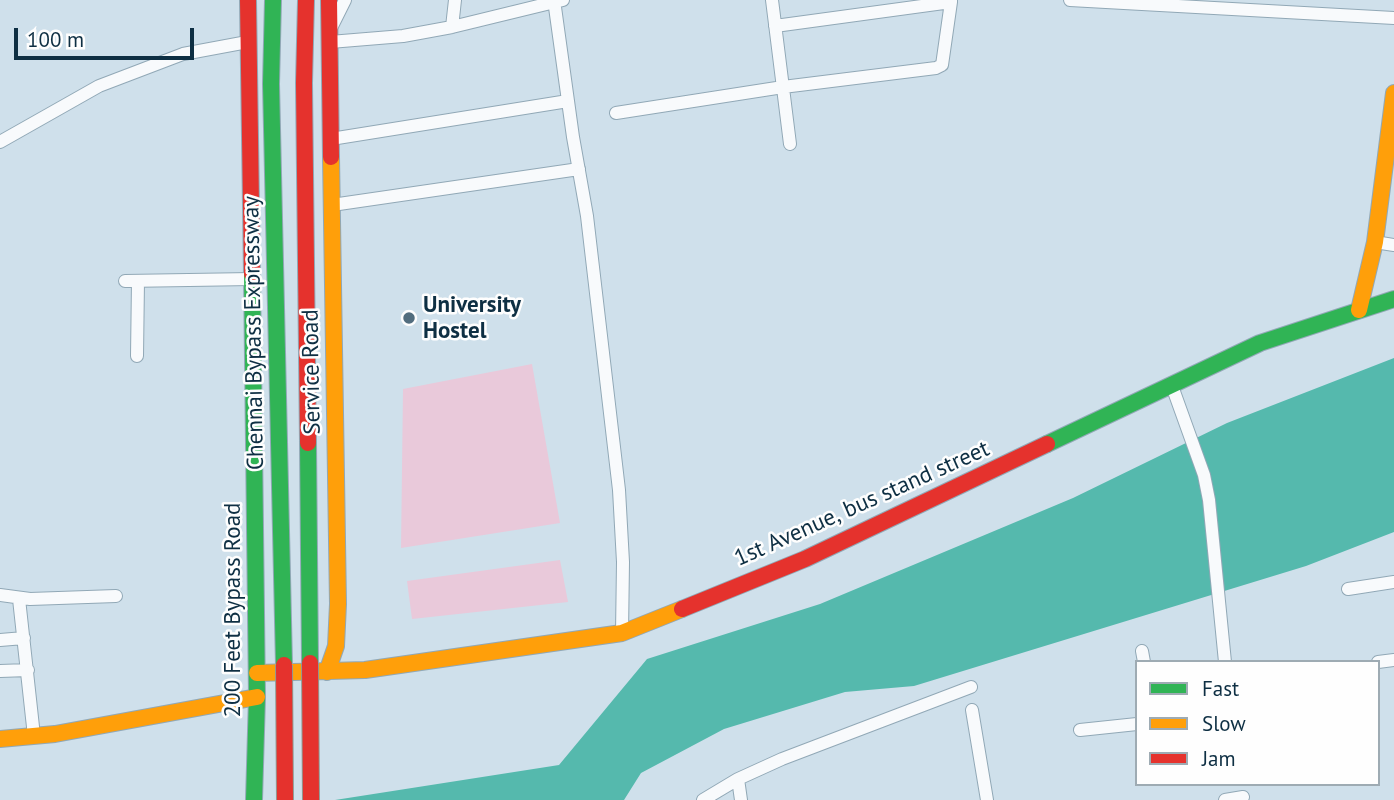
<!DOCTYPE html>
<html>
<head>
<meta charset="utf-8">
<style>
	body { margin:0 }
	#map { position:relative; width:1394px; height:800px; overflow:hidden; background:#cfe0eb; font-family:"PT Sans",sans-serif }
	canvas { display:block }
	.legend { position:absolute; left:1135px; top:660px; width:245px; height:126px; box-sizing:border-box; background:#fefefe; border:2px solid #9eabb3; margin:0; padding:9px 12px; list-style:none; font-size:21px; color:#0e2f43 }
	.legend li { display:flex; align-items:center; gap:14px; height:35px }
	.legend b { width:35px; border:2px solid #9eabb3 }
	.scale { position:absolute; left:14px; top:28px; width:180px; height:32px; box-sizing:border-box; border:4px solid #0e2f43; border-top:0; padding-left:9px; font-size:21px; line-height:24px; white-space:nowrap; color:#0e2f43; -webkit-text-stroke:5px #fefefe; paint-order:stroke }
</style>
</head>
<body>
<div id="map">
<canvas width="1394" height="800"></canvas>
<ul class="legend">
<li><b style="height:9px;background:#30b455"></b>Fast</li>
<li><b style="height:9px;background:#ff9f0a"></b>Slow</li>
<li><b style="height:9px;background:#e5322d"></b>Jam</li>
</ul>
<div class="scale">100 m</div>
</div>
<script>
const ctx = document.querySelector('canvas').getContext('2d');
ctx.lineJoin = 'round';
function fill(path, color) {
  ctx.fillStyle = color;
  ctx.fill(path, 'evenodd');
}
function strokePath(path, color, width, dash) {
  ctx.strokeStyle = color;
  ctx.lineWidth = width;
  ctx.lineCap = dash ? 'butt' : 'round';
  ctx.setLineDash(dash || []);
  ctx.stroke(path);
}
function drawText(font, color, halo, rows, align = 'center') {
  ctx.font = font + ' "PT Sans",sans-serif';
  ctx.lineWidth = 5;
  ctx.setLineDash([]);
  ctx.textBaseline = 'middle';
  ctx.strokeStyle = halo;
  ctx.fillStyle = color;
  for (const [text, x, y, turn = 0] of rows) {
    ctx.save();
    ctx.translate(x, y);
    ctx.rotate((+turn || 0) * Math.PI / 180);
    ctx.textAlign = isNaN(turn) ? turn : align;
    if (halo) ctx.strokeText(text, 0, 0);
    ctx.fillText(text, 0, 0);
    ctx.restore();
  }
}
const green = new Path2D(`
	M 532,364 L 560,523 L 401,548 L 403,389 Z
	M 560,560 L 568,602 L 412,619 L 407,581 Z`);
const water = new Path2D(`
	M 1394,358 L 1394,532 L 1306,566 L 914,686 L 845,692 L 724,729 L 641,773 L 624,800 L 335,800 L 559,765 L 647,659 L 820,604 L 1073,498 L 1227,423 Z`);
const street = new Path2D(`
	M 554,0 L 573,137 L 587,216 L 619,490 L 623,562 L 622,633
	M 772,0 L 790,144
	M 1070,0 L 1394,18
	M 775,26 L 951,2 L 951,0
	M 452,27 L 455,0
	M 331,28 L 345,0
	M 330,42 L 403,36 L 452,27 L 563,0
	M 616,113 L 783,87 L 936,68 L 942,65 L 951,2
	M 331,139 L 568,101
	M 0,142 L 99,86 L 183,54 L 242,43 L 248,44
	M 332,205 L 579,169
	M 1375,242 L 1394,245
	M 125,281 L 252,279
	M 137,356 L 138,281
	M 1172,386 L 1204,475 L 1209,500 L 1225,662
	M 1348,589 L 1394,582
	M 0,595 L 30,599 L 116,596
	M 19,599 L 34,736
	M 0,640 L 24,638
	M 1142,651 L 1144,662
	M 1378,662 L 1394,660
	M 0,671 L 28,670
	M 972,710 L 987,800
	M 1080,730 L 1137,724
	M 738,779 L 741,800
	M 703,800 L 738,779 L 782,759 L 971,687
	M 1225,800 L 1243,797`);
const fast = new Path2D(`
	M 273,0 L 271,84 L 284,665
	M 252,274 L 257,697 L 254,800
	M 308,443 L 310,663
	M 1047,444 L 1260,343 L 1394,299`);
const slow = new Path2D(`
	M 1359,310 L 1375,242 L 1394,93
	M 327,672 L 336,646 L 338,604 L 331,157
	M 257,673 L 365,670 L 622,633 L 682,609
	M 0,739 L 55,734 L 257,697`);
const jam = new Path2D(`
	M 248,0 L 252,274
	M 306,0 L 304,83 L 308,443
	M 329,0 L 331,157
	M 682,609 L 805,559 L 1047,444`);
const jamBridge = new Path2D(`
	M 310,663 L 311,800
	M 284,665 L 285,800`);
const markers = [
	[409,318,7,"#526d7e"]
];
const poiNames = [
	["University",423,305],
	["Hostel",423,331]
];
const streetNames = [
	["Chennai Bypass Expressway",254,333,-91],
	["Service Road",312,372,-91],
	["1st Avenue, bus stand street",862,504,-24],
	["200 Feet Bypass Road",233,610,-90]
];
fill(green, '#e9c9da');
fill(water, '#55b9ad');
strokePath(street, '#91a8b6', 14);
strokePath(fast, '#91a8b6', 18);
strokePath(slow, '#91a8b6', 18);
strokePath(jam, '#91a8b6', 18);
strokePath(street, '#f8fafc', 12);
strokePath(fast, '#30b455', 16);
strokePath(slow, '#ff9f0a', 16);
strokePath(jam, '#e5322d', 16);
strokePath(jamBridge, '#8f9b94', 18, []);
strokePath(jamBridge, '#e5322d', 16);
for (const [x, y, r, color] of markers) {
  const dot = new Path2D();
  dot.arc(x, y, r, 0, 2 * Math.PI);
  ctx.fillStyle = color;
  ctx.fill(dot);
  strokePath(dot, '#fefefe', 2.5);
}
drawText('bold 23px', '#0e2f43', '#fefefe', poiNames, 'left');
drawText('23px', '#0e2f43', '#fefefe', streetNames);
</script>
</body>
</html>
